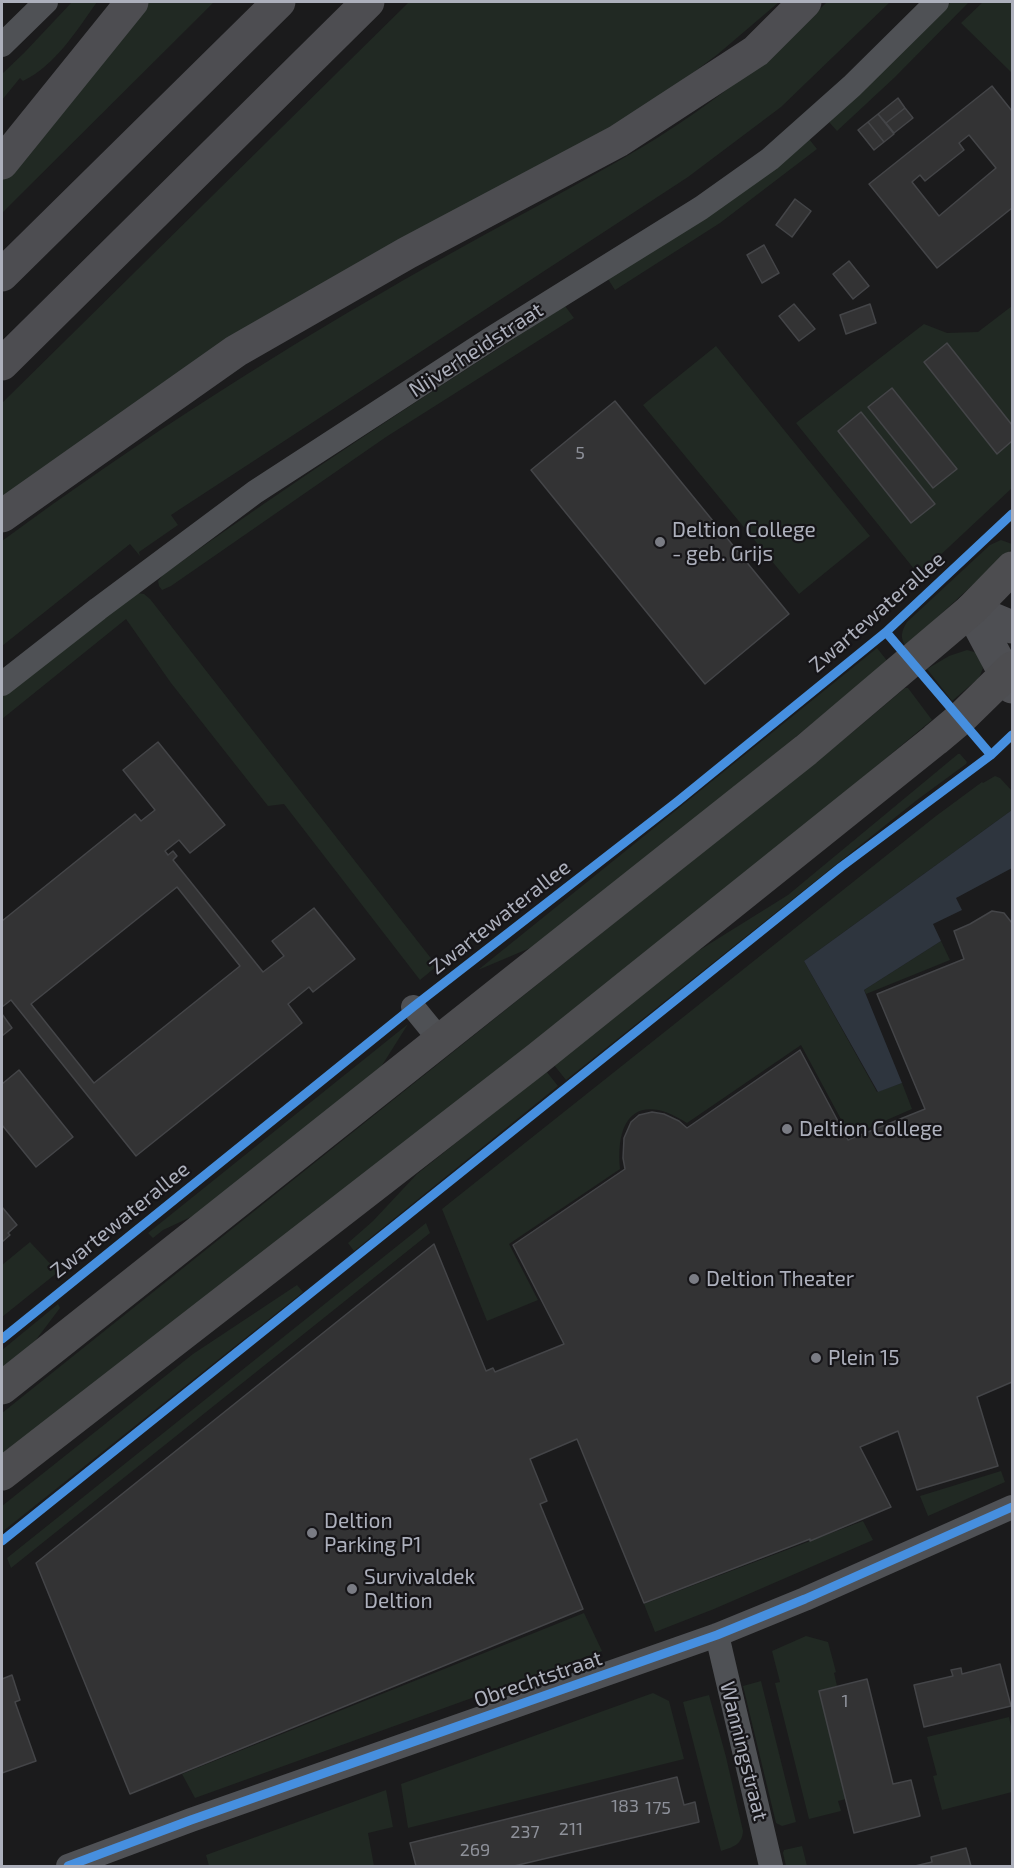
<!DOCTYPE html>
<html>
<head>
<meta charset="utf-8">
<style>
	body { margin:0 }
	#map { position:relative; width:1014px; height:1868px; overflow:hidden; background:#1b1b1c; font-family:"Exo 2",sans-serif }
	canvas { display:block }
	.frame { position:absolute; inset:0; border:3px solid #adb0bc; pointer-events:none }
</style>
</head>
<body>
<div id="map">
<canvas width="1014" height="1868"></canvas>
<div class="frame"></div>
</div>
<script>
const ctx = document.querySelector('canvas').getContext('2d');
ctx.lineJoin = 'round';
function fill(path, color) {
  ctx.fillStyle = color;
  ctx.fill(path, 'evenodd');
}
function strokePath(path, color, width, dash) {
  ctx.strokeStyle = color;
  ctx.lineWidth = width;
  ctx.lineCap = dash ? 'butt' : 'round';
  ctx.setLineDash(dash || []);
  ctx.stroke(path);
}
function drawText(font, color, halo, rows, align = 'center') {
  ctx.font = font + ' "Exo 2",sans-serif';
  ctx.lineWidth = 4.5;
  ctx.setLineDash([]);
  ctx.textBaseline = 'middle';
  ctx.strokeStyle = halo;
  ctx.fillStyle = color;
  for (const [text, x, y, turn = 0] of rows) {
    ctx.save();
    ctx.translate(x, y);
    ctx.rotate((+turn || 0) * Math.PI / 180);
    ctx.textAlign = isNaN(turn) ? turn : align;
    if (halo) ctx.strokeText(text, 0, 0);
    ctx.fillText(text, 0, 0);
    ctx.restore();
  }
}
const green = new Path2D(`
	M 72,2 L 97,2 C 77,30 56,65 23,81 L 20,78 L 2,100 L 2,74 L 24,53 Z
	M 143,2 L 214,2 L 2,213 L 2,176 Z
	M 409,2 L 779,2 L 718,54 L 661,97 L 2,499 L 2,403 Z
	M 827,2 L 890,2 L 781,107 L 688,177 L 171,515 L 178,525 L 139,552 L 140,556 L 130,544 L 2,646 L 2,541 C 139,440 283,348 432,264 C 502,224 575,187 644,146 C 710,106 774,56 827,2 Z
	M 951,2 L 969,2 L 895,77 L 837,131 L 829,122 L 894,60 Z
	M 983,2 L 1012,3 L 1012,73 L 961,23 Z
	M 809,139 L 817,149 L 720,223 L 615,290 L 608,279 Z
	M 565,306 L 574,318 L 386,437 L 171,586 L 162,590 L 159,586 L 158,581 L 164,574 C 295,480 430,392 565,306 Z
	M 1012,306 L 1012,488 L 919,575 L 796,423 L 924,324 L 947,333 L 978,332 Z
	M 716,346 L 870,536 L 799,594 L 643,405 Z
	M 1001,540 L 1012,544 L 1012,549 L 906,646 C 899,638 902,630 907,622 L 990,545 Z
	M 137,593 L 144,594 L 150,599 L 437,966 L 420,980 L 284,804 L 268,806 L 171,683 L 126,619 L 2,719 L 2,695 Z
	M 877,648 L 888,662 L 542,943 L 478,970 Z
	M 967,650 L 978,653 L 983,668 L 979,678 L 952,701 L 927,669 L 949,656 Z
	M 905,688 L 908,688 L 932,720 L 796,833 L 2,1468 L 2,1413 L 854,731 Z
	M 958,754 L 960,754 L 967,762 L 966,764 L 917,800 L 566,1080 L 554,1065 L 690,956 L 788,895 Z
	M 995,776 L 1000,778 L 1012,791 L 1012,810 L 804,961 L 877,1092 L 902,1083 L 912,1109 L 850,1136 L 801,1045 L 687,1123 C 639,1092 615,1116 620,1169 L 509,1244 L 538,1300 L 487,1321 L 442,1209 L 936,816 L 982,782 L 983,783 Z
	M 941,941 L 950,960 L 866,994 L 864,990 Z
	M 408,1024 L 376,1075 L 206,1210 L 163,1230 L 153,1238 L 148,1233 Z
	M 546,1071 L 558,1086 L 354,1251 L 348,1243 L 373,1221 L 417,1174 Z
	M 426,1223 L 430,1233 L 11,1568 L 7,1558 Z
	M 30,1242 L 58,1272 L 2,1317 L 2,1265 Z
	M 297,1285 L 303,1292 L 2,1532 L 2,1506 L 193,1354 Z
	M 58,1304 L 60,1308 L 23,1357 L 2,1374 L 2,1350 Z
	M 1001,1471 L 1005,1482 L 928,1516 L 920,1496 Z
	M 863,1521 L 873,1540 L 714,1609 L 655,1632 L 644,1604 Z
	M 584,1613 L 602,1651 L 195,1798 L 182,1774 Z
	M 806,1636 L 828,1642 L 836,1672 L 834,1673 L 837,1686 L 819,1691 L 846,1799 L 838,1801 L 841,1811 L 809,1819 L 775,1683 L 780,1682 L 772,1651 Z
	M 761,1681 L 796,1822 L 782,1826 L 776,1823 L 743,1686 Z
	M 653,1693 L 669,1701 L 684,1759 L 408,1828 L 401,1784 Z
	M 709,1695 L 726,1757 L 743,1831 C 742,1845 733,1847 721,1851 L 683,1702 Z
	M 1009,1717 L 1012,1731 L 1012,1792 L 942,1810 L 933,1776 L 937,1775 L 927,1737 Z
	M 386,1790 L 393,1827 L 368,1833 L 374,1866 L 209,1866 L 206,1855 Z
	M 802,1846 L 807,1866 L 786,1866 L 783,1853 L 784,1850 Z`);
const water = new Path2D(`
	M 1012,810 L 1012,868 L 956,898 L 962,910 L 933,924 L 941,941 L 864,990 L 902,1083 L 878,1092 L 804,961 Z`);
const building = new Path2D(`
	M 992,86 L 1012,111 L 1012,208 L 937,268 L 869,184 ZM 969,135 L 996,168 L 939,216 L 912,182 L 920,175 L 925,181 L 964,150 L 959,143 Z
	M 898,98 L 905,108 L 886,123 L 878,114 Z
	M 905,108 L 913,118 L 894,133 L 886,123 Z
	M 878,114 L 894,134 L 884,142 L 868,122 Z
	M 868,122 L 884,142 L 874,150 L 858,130 Z
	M 795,199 L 811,211 L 792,237 L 776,225 Z
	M 764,245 L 779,273 L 762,283 L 747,255 Z
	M 849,261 L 869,286 L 853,299 L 833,274 Z
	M 794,304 L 815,329 L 799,341 L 779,316 Z
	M 870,304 L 876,323 L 846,334 L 840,315 Z
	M 947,343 L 1012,425 L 1012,441 L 997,454 L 924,362 Z
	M 892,388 L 957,469 L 933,488 L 868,407 Z
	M 615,401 L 789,614 L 705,684 L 531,470 Z
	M 861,412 L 935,504 L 911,523 L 838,431 Z
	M 158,742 L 225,825 L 190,853 L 179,840 L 165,851 L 168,855 L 173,851 L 177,856 L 173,860 L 263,972 L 284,956 L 272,941 L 314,908 L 355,959 L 313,992 L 309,987 L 288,1004 L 302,1023 L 136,1156 L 11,1000 L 2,1007 L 2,921 L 135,814 L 141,821 L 155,810 L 123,770 ZM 177,887 L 240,966 L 94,1083 L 31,1004 Z
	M 992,911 L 1004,913 L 1012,923 L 1012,1382 L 977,1397 L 998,1466 L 917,1490 L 898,1431 L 860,1447 L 891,1507 L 810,1541 L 810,1539 L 644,1603 L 577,1439 L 530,1459 L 547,1501 L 540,1504 L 583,1609 L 130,1794 L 36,1563 L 434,1244 L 486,1371 L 493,1368 L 495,1372 L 564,1344 L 513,1245 L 625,1169 L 623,1158 L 624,1138 L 631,1122 L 639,1115 L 652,1112 L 664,1114 L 679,1121 L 687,1128 L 800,1050 L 848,1140 L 925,1109 L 877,994 L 964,959 L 954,931 L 970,924 Z
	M 2,1014 L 12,1028 L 2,1036 Z
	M 19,1070 L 73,1137 L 36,1167 L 2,1125 L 2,1084 Z
	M 2,1207 L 17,1225 L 8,1233 L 10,1235 L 2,1242 Z
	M 1000,1664 L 1011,1706 L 924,1727 L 914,1685 L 953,1676 L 951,1670 L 961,1668 L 962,1674 Z
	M 12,1675 L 20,1700 L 15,1702 L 36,1761 L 2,1773 L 2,1679 Z
	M 867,1679 L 893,1784 L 911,1780 L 920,1816 L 854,1833 L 819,1691 Z
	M 677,1777 L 684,1805 L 695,1802 L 699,1822 L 514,1866 L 416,1866 L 410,1843 Z
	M 966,1848 L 971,1866 L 915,1866 L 932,1862 L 931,1857 Z`);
const street = new Path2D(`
	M 2,45 L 46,2
	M 2,684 L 98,609 L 255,492 L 492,338 L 701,208 L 770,159 L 852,86 L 937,2
	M 413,1007 L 440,1040
	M 717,1635 L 771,1866
	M 68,1866 L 191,1820 L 717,1635 L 805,1599 L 1012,1507`);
const secondary = new Path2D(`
	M 971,610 L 1012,687
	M 971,610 L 1012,627`);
const primary = new Path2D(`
	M 2,1388 L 806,750 L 971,610 L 1012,568
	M 2,1474 L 537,1059 L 935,740 L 960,719 L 1012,668`);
const highway = new Path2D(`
	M 2,163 L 132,2
	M 2,275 L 279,2
	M 2,364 L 368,2
	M 2,516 L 236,351 L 407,253 L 618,141 L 756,51 L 805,2`);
const cycleway = new Path2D(`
	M 886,632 L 991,755
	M 2,1339 L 413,1007 L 678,801 L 886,632 L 1012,514
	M 2,1541 L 841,867 L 991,755 L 1012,735
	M 68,1866 L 191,1820 L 717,1635 L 805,1599 L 1012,1507`);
const markers = [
	[660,542,6,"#7a7c84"],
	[787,1129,6,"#7a7c84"],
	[694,1279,6,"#7a7c84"],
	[816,1358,6,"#7a7c84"],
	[312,1533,6,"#7a7c84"],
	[352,1589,6,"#7a7c84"]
];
const numberNames = [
	["5",580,453],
	["1",845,1701],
	["183",625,1806],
	["175",658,1808],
	["211",571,1829],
	["237",525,1832],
	["269",475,1850]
];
const streetNames = [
	["Nijverheidstraat",476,350,-33],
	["Zwartewaterallee",877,612,-41],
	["Zwartewaterallee",500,917,-38],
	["Zwartewaterallee",120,1220,-39],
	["Obrechtstraat",538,1679,-19],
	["Wanningstraat",744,1751,76]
];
const poiNames = [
	["Deltion College",672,530],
	["- geb. Grijs",672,554],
	["Deltion College",799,1129],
	["Deltion Theater",706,1279],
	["Plein 15",828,1358],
	["Deltion",324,1521],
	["Parking P1",324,1545],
	["Survivaldek",364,1577],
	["Deltion",364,1601]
];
fill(green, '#212923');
fill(water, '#2e353e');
fill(building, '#333334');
strokePath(building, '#444548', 1.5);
strokePath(street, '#4f5155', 24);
strokePath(secondary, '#4e4f53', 33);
strokePath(primary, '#4d4d50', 33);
strokePath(highway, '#4d4d51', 33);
strokePath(cycleway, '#468fdf', 9);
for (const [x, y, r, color] of markers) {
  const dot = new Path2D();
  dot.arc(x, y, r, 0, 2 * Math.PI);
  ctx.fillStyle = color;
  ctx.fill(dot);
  strokePath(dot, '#161518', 2);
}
drawText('18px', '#8e919a', null, numberNames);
drawText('21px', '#adb0bc', '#161518', streetNames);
drawText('21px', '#adb0bc', '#161518', poiNames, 'left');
</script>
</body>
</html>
